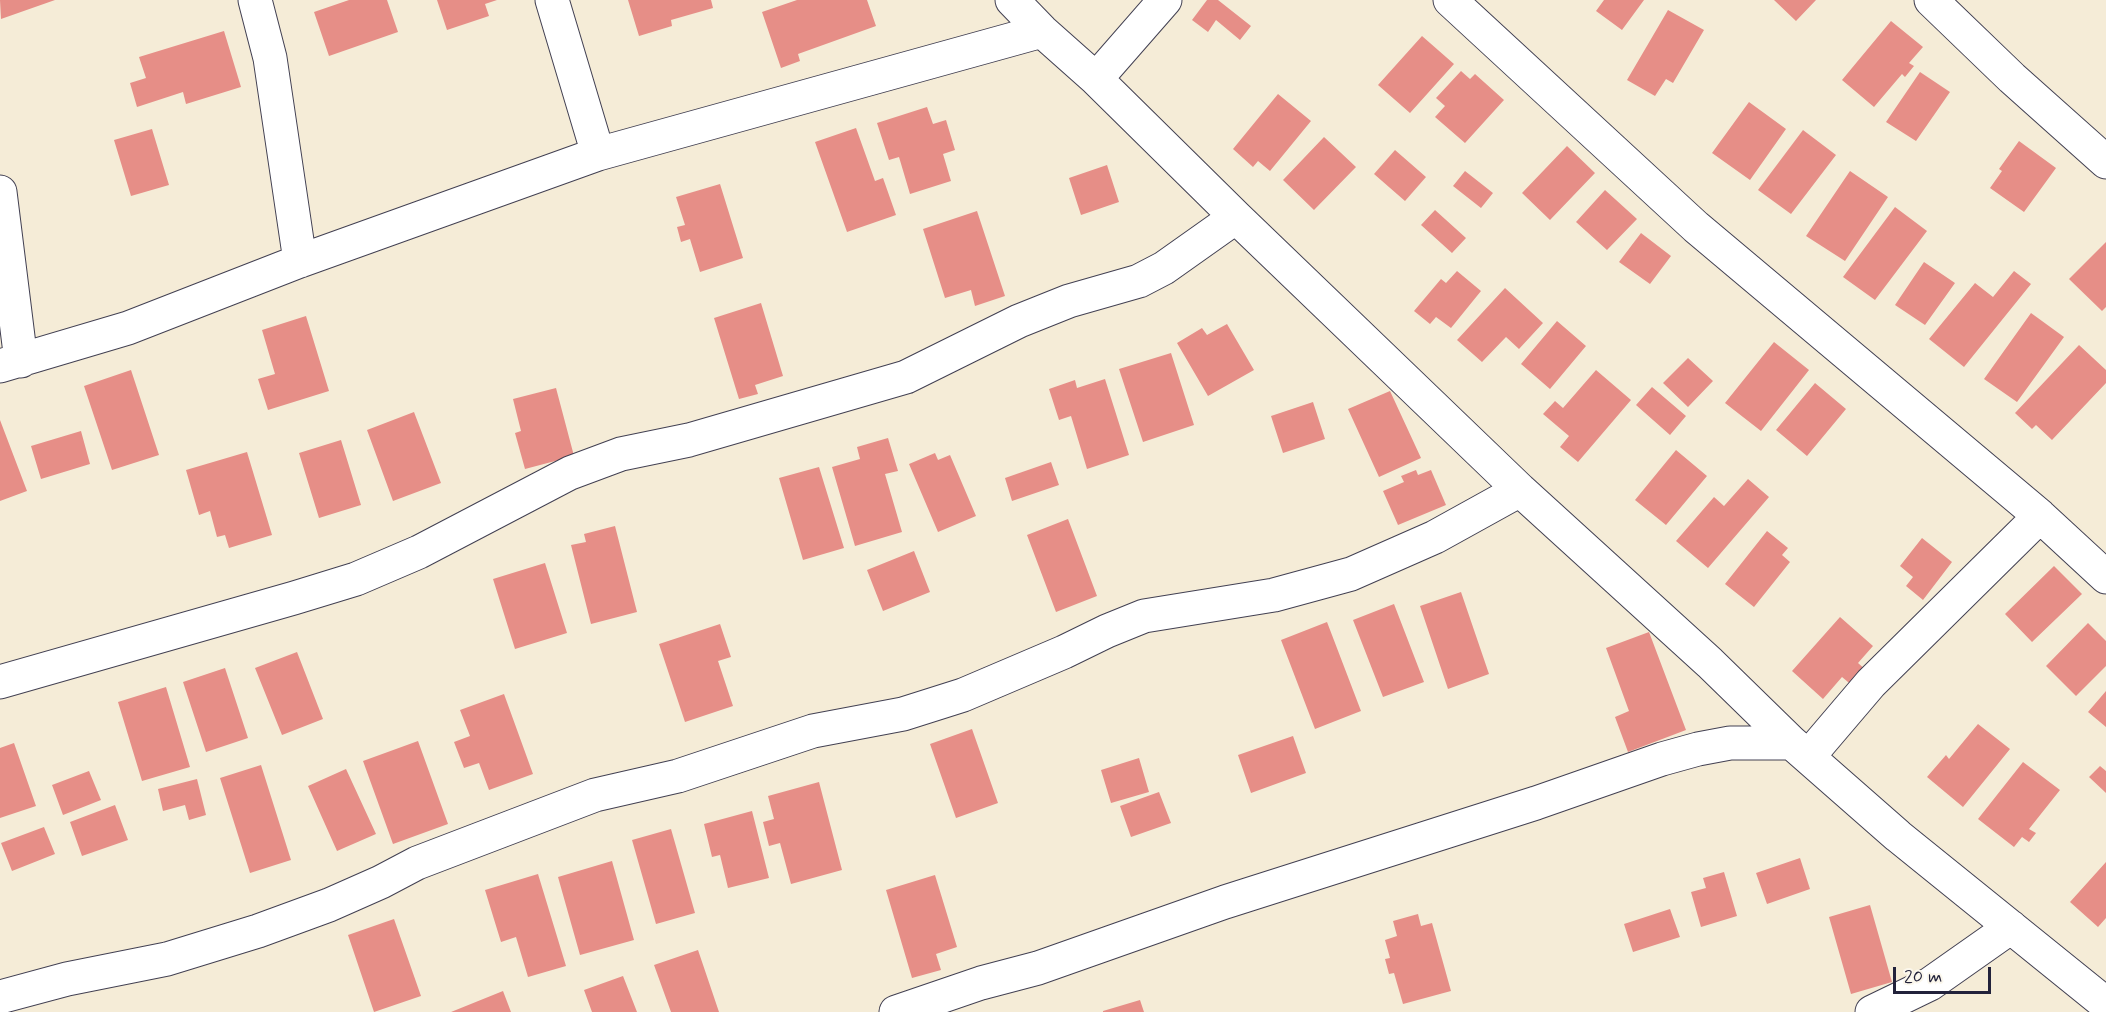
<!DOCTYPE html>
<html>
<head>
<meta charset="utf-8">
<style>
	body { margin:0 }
	#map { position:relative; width:2106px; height:1012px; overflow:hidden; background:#f5ecd7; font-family:Mynerve,sans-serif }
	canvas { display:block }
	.scale { position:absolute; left:1893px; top:967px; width:98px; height:27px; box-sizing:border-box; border:3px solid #22223b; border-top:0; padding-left:8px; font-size:18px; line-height:21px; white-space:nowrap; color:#22223b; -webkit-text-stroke:4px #fbf7ec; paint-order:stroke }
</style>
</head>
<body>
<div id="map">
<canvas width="2106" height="1012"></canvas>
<div class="scale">20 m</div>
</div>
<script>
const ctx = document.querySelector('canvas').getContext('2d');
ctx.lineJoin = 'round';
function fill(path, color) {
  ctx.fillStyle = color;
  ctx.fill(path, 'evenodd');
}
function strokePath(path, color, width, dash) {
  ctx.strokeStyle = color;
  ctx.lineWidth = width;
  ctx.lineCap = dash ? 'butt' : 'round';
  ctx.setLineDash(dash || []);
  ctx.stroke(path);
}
const building = new Path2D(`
	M 0,0 L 55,0 L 1,19 Z
	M 349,0 L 387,0 L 398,32 L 329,56 L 314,12 Z
	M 437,0 L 497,0 L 485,4 L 489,16 L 447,30 Z
	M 628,0 L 711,0 L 713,8 L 671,20 L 672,26 L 639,36 Z
	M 797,0 L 867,0 L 876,26 L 798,54 L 800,61 L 781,68 L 762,12 Z
	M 1207,0 L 1218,0 L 1251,26 L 1240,40 L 1216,20 L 1208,32 L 1192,20 Z
	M 1604,0 L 1644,0 L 1622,30 L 1596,11 Z
	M 1774,0 L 1816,0 L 1796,21 Z
	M 1668,10 L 1704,30 L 1673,83 L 1666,79 L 1655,96 L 1627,80 Z
	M 1891,21 L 1923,47 L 1909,63 L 1914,66 L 1905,77 L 1902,74 L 1874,107 L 1842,80 Z
	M 224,31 L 241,87 L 186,104 L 183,92 L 137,107 L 130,83 L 146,78 L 139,57 Z
	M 1422,36 L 1454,64 L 1410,113 L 1378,85 Z
	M 1461,71 L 1470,79 L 1475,74 L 1504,100 L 1465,143 L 1435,117 L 1445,106 L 1436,98 Z
	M 1920,72 L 1950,92 L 1916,141 L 1886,122 Z
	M 1278,94 L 1311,121 L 1270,171 L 1258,161 L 1253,167 L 1233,149 Z
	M 1749,102 L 1786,129 L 1750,180 L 1712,153 Z
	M 927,107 L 933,124 L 946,120 L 955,150 L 943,154 L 951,181 L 910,194 L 899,157 L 889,160 L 877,123 Z
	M 856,128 L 875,181 L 883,178 L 896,215 L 847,232 L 815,142 Z
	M 152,129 L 169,185 L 131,196 L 114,140 Z
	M 1803,130 L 1836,155 L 1791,214 L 1758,190 Z
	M 1324,137 L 1356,167 L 1314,210 L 1283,180 Z
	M 2019,141 L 2056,168 L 2024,212 L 1990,188 L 2002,171 L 1999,169 Z
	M 1567,146 L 1595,173 L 1550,220 L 1522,193 Z
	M 1395,150 L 1426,177 L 1405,201 L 1374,174 Z
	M 1107,165 L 1119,202 L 1081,215 L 1069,178 Z
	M 1465,171 L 1493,193 L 1481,208 L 1453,186 Z
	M 1850,171 L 1888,197 L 1845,261 L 1806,236 Z
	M 720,184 L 743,258 L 700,272 L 690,239 L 681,242 L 677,227 L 685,225 L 676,197 Z
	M 1605,190 L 1637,219 L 1607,250 L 1576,222 Z
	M 1895,207 L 1927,231 L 1875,300 L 1843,277 Z
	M 1435,210 L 1466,238 L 1452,253 L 1421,225 Z
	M 977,211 L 1005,296 L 975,306 L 971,290 L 945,298 L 923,229 Z
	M 1641,233 L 1671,256 L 1650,284 L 1619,262 Z
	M 2106,242 L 2106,307 L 2102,311 L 2069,279 Z
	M 1924,262 L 1955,283 L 1925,325 L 1895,305 Z
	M 1457,271 L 1481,291 L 1451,328 L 1436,317 L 1430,324 L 1414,311 L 1441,279 L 1446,283 Z
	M 2014,271 L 2031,284 L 1964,367 L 1929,339 L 1975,283 L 1993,297 Z
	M 1505,288 L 1543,323 L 1519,349 L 1506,337 L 1482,362 L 1457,340 Z
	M 761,303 L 783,376 L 755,385 L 758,394 L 739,399 L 714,318 Z
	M 2031,313 L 2064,337 L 2017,402 L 1984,379 Z
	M 306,316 L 329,391 L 268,410 L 258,379 L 275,374 L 262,330 Z
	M 1557,321 L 1586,346 L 1550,389 L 1521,364 Z
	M 1227,324 L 1254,370 L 1208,396 L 1177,343 L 1202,328 L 1207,335 Z
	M 1774,342 L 1809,370 L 1761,431 L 1725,403 Z
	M 2079,345 L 2106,370 L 2106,383 L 2052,440 L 2036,425 L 2032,429 L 2015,413 Z
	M 1171,353 L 1194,425 L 1143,442 L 1119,369 Z
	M 1688,358 L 1713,381 L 1688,407 L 1663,383 Z
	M 131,370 L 159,455 L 112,470 L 84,386 Z
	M 1596,370 L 1631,400 L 1578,462 L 1560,447 L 1569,436 L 1543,414 L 1555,401 L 1563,408 Z
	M 1105,379 L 1129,455 L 1087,469 L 1071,416 L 1059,420 L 1049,389 L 1075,380 L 1077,388 Z
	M 1815,383 L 1846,409 L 1807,456 L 1776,430 Z
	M 1652,387 L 1686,416 L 1670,435 L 1636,405 Z
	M 556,388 L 574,456 L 525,469 L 515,433 L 521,431 L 513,399 Z
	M 1390,391 L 1421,458 L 1379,477 L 1348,409 Z
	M 1313,402 L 1325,439 L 1283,453 L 1271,416 Z
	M 414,412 L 441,483 L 393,501 L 367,430 Z
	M 0,420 L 27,491 L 0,501 Z
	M 81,431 L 90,464 L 41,479 L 31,446 Z
	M 888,438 L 898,471 L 885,474 L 902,532 L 855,546 L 832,467 L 860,459 L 857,447 Z
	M 341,440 L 361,505 L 319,518 L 299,453 Z
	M 1676,450 L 1707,476 L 1666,525 L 1635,500 Z
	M 247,452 L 272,535 L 229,548 L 225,535 L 217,537 L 210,511 L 199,515 L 186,470 Z
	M 935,453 L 938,460 L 950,455 L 976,516 L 938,532 L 909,464 Z
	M 1051,462 L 1059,485 L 1012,501 L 1005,478 Z
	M 819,467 L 844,548 L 803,560 L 779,478 Z
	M 1416,470 L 1418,475 L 1431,470 L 1446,505 L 1398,525 L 1383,491 L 1404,482 L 1401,476 Z
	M 1748,479 L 1769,497 L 1708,568 L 1676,541 L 1714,497 L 1724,506 Z
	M 1068,519 L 1097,596 L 1056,612 L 1027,535 Z
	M 615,526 L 637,612 L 591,624 L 571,545 L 586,542 L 584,534 Z
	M 1767,531 L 1788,548 L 1782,555 L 1790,562 L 1754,607 L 1725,584 Z
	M 1922,538 L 1952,562 L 1923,600 L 1906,586 L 1913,577 L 1900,566 Z
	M 914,551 L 930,592 L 883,611 L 867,570 Z
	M 545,563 L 567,633 L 515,649 L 493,579 Z
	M 2054,566 L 2082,594 L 2032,642 L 2005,614 Z
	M 1461,592 L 1489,674 L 1448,689 L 1420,606 Z
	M 1394,604 L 1424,682 L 1383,697 L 1353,620 Z
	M 1840,617 L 1873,646 L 1858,663 L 1867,671 L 1854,687 L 1842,677 L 1823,699 L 1792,671 Z
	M 1327,622 L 1361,711 L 1315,729 L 1281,640 Z
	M 2088,623 L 2106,641 L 2106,666 L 2076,696 L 2046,666 Z
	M 720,624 L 731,657 L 718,661 L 733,706 L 685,722 L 659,644 Z
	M 1649,632 L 1686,730 L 1628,752 L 1615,717 L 1629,711 L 1606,648 Z
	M 297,652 L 323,719 L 282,735 L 255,668 Z
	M 225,668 L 248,738 L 206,752 L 183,682 Z
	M 166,687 L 190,767 L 142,781 L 118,702 Z
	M 2106,691 L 2106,727 L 2088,712 Z
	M 504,694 L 533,774 L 489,790 L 479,763 L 464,768 L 454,742 L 470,736 L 460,710 Z
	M 1978,724 L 2010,749 L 1963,807 L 1927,777 L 1946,755 L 1949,759 Z
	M 972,729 L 998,803 L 956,818 L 930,744 Z
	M 1293,736 L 1306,773 L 1251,793 L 1238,755 Z
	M 418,741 L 448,824 L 393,844 L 363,761 Z
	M 14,743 L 36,806 L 0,818 L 0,748 Z
	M 1139,758 L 1149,792 L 1111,803 L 1101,770 Z
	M 2023,762 L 2060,790 L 2029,829 L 2036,833 L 2029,842 L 2022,837 L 2014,847 L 1978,819 Z
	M 261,765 L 291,860 L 250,873 L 220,778 Z
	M 2100,766 L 2106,771 L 2106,793 L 2089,777 Z
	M 346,769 L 376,834 L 337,851 L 308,786 Z
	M 89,771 L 101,800 L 63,815 L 52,785 Z
	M 197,779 L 206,815 L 189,820 L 185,805 L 163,811 L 158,789 Z
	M 819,782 L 842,870 L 791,884 L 780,843 L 769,846 L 763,822 L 774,819 L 768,796 Z
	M 1159,792 L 1171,823 L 1131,837 L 1120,806 Z
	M 115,805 L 128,840 L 82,856 L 70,822 Z
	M 752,811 L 769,878 L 728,888 L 720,855 L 712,857 L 704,824 Z
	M 44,827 L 55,854 L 12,871 L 1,843 Z
	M 671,829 L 695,913 L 656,924 L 632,840 Z
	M 1800,858 L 1810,889 L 1767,904 L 1756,873 Z
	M 612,861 L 634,940 L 580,955 L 558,877 Z
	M 2106,862 L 2106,918 L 2098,927 L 2070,902 Z
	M 1724,872 L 1737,916 L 1701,927 L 1691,892 L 1706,888 L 1703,878 Z
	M 538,874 L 566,966 L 528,977 L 516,937 L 501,942 L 485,890 Z
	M 935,875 L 957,947 L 936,954 L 941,970 L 912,978 L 886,890 Z
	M 1870,905 L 1892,982 L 1851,994 L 1829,917 Z
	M 1670,909 L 1680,937 L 1633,952 L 1624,924 Z
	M 1418,914 L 1421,926 L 1432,923 L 1451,991 L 1403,1004 L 1394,973 L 1389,974 L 1385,959 L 1390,958 L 1385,940 L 1397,936 L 1393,921 Z
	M 394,919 L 421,996 L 374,1012 L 348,935 Z
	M 698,950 L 719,1012 L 671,1012 L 654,965 Z
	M 623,976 L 637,1012 L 592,1012 L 584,990 Z
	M 503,991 L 511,1012 L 451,1012 Z
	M 1140,1000 L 1144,1012 L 1103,1012 L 1103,1011 Z`);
const minor = new Path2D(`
	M 255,0 L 270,58 L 300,261
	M 552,0 L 598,154
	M 1012,0 L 1042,31 L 1096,79 L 1236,217 L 1520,490 L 1710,663 L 1792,743 L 1898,836 L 2106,1004
	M 1450,0 L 1696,227 L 2040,516 L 2106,577
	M 1931,0 L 2012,78 L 2106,162
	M 1096,79 L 1165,0
	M 0,192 L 21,361
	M 0,366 L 128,328 L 300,261 L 598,154 L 1042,31
	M 0,682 L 294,598 L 356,579 L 419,552 L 570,473 L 621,454 L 689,440 L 906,377 L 1019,321 L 1069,301 L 1139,281 L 1164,268 L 1236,217
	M 1808,757 L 1871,683 L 2040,516
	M 0,997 L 67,979 L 167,959 L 258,931 L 329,905 L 381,882 L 417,863 L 595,795 L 678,776 L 813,731 L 903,714 L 963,695 L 1064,652 L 1107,631 L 1144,616 L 1274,595 L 1351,574 L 1435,537 L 1520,490
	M 896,1012 L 981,983 L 1038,968 L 1225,902 L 1536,803 L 1662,759 L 1698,749 L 1730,743 L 1792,743
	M 1872,1012 L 1930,984 L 2011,927`);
fill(building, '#e68e87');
strokePath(minor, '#424052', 35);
strokePath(minor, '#fff', 33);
</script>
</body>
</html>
